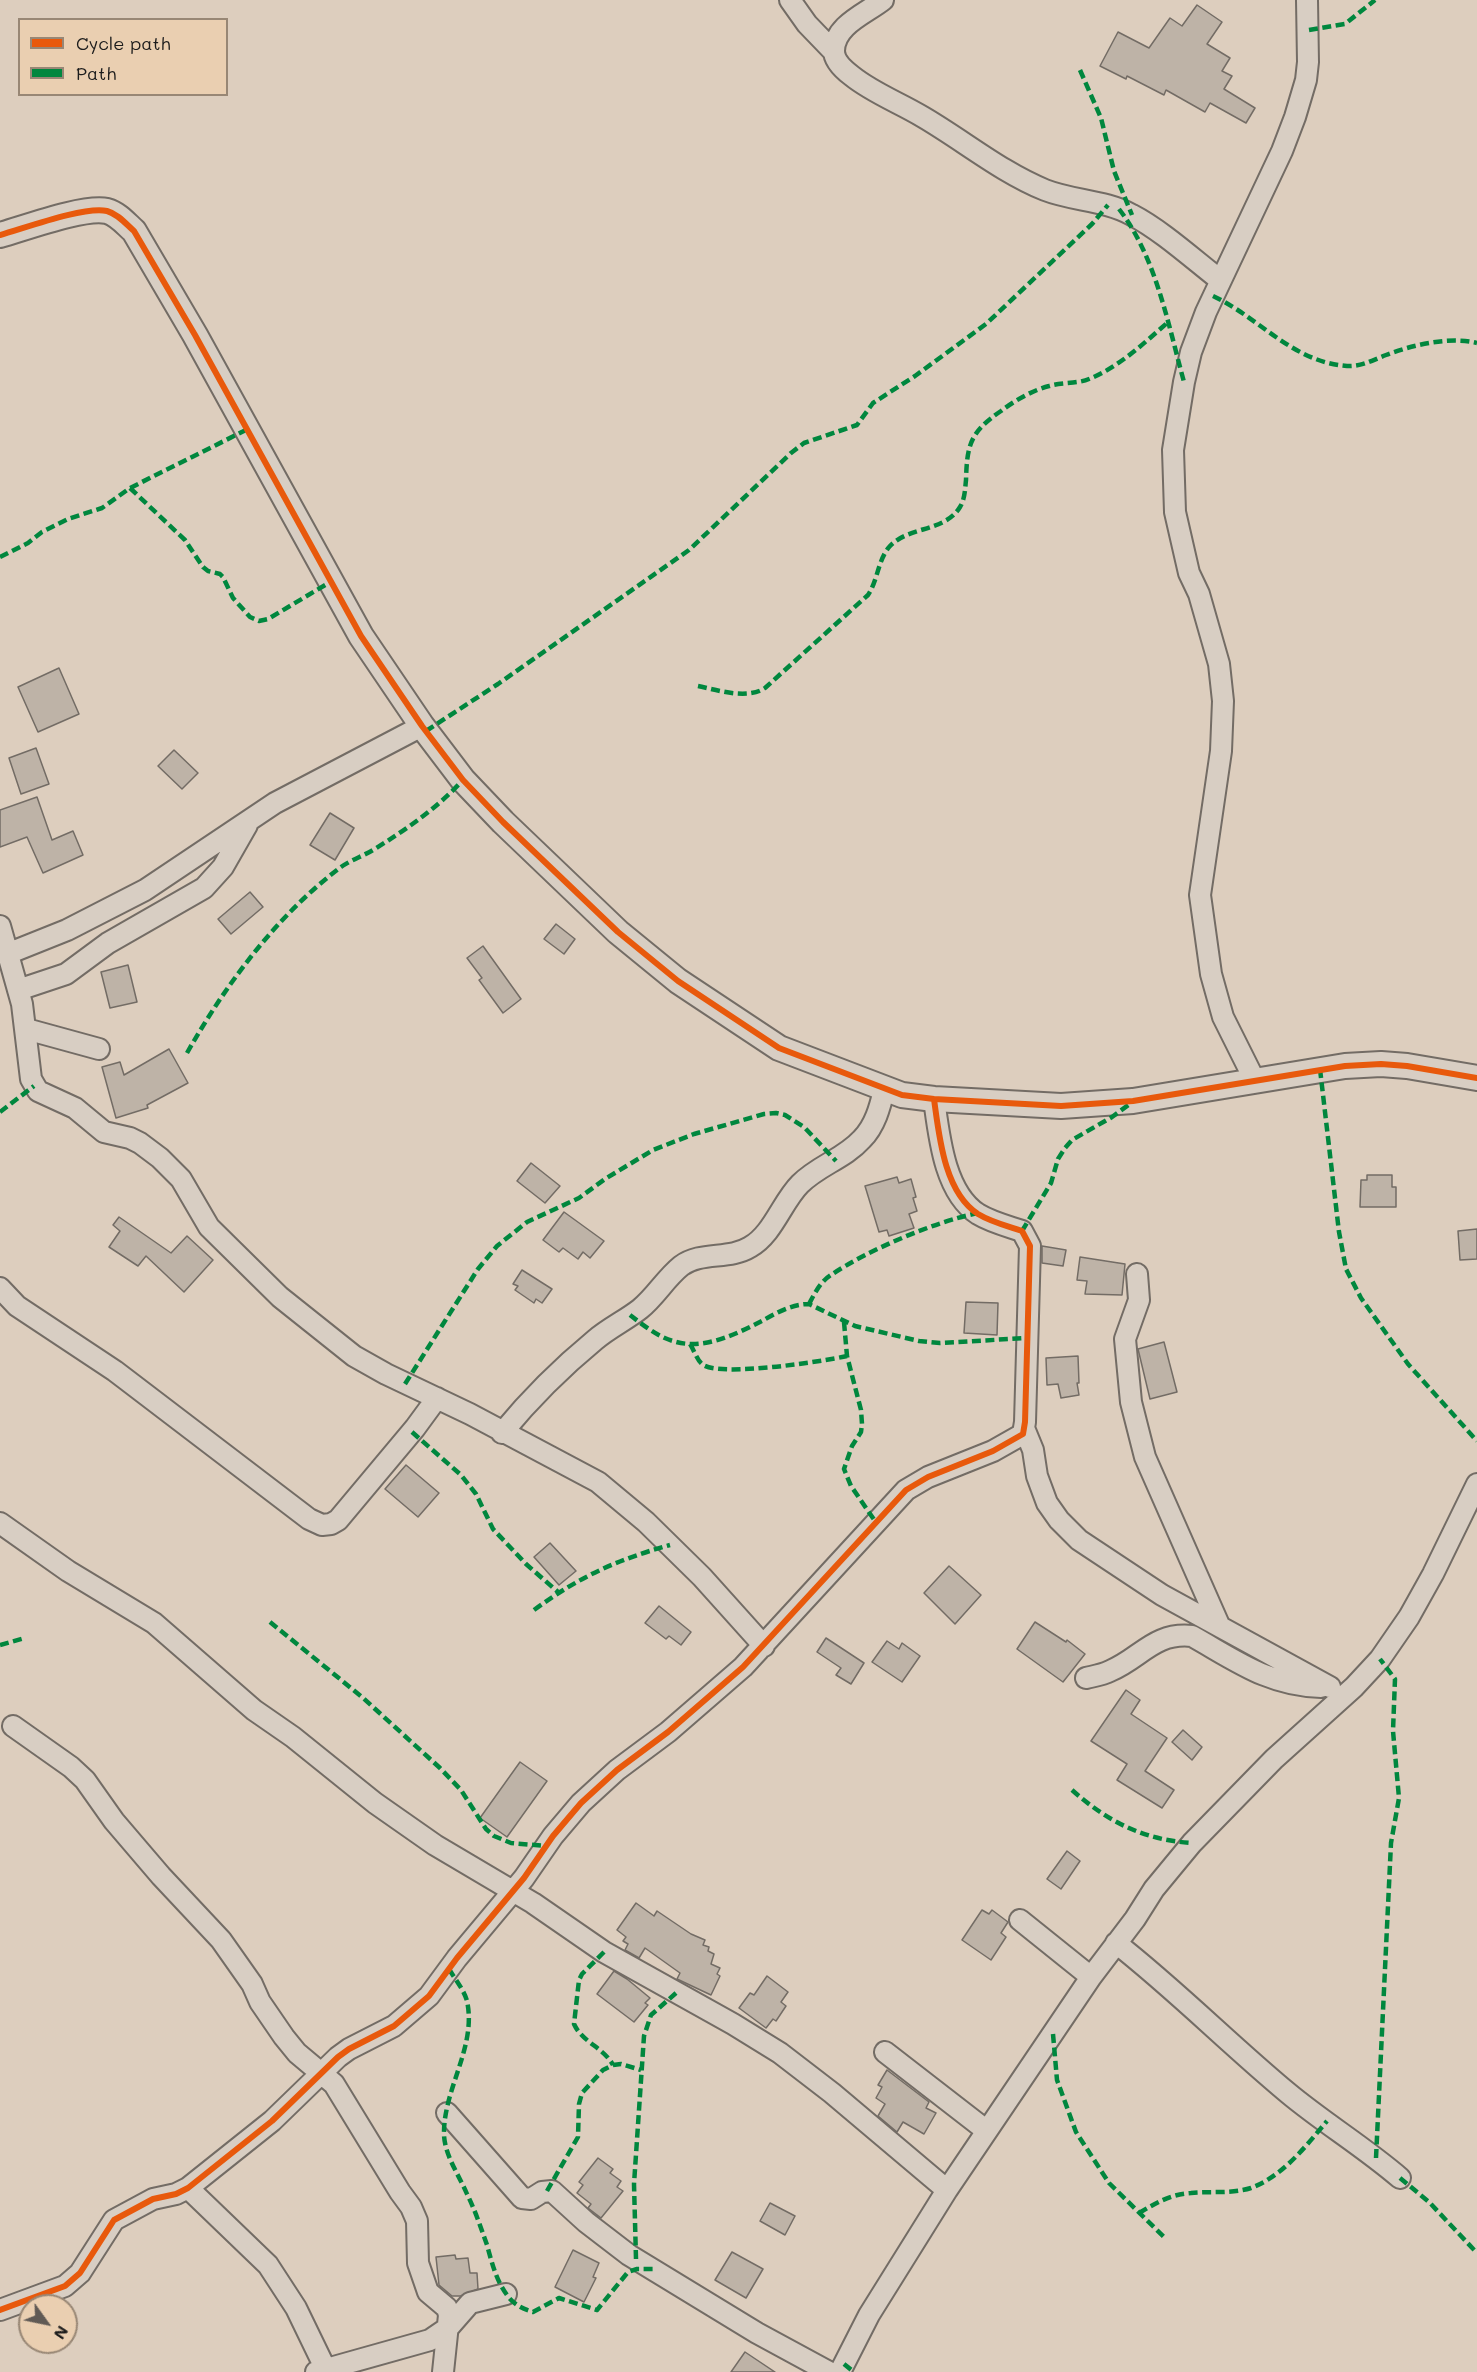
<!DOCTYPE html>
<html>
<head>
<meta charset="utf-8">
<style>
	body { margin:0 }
	#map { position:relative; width:1477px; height:2372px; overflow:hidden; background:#ddcebe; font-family:Mali,sans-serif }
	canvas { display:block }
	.legend { position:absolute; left:18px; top:18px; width:210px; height:78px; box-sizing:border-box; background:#eacfb1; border:2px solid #988775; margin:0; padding:8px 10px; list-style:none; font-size:18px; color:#1c1c1c }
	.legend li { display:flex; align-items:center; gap:12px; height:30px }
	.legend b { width:30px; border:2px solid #988775 }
	.north { position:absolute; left:18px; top:2294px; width:60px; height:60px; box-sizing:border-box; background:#eacfb1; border:2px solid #988775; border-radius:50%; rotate:123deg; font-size:16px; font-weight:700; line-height:24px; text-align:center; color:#1c1c1c }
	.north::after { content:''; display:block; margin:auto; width:21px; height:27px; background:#605a55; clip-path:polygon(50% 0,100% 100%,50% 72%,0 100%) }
</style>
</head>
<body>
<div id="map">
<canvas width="1477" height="2372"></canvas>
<ul class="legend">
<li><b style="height:8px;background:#e8590c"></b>Cycle path</li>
<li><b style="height:8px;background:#00873e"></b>Path</li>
</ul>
<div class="north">N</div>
</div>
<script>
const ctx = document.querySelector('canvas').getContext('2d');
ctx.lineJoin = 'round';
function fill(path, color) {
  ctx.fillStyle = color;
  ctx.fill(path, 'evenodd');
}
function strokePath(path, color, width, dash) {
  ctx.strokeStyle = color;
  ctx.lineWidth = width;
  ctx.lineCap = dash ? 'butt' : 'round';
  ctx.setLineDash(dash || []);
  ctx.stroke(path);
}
const building = new Path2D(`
	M 1197,5 L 1222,22 L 1207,44 L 1230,58 L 1222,71 L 1232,76 L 1224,89 L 1255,108 L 1246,123 L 1210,103 L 1205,112 L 1166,90 L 1164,95 L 1127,76 L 1126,79 L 1100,66 L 1118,32 L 1149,48 L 1170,18 L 1182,26 Z
	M 59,668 L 79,714 L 38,732 L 18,687 Z
	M 36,748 L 49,784 L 21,794 L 9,758 Z
	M 174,750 L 198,773 L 182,789 L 158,766 Z
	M 37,797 L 52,840 L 73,831 L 83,855 L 43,873 L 27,837 L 0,847 L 0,810 Z
	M 330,813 L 354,828 L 335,860 L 310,845 Z
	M 250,892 L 263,907 L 231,934 L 218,919 Z
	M 556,924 L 575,939 L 564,954 L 544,939 Z
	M 483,946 L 521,999 L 503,1013 L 479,980 L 482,978 L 467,958 Z
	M 128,965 L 137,1002 L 110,1008 L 101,972 Z
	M 169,1049 L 188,1083 L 147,1105 L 148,1108 L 116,1118 L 102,1067 L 120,1062 L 124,1075 Z
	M 531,1163 L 560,1186 L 545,1203 L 517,1181 Z
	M 1367,1175 L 1392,1175 L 1392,1187 L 1396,1187 L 1396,1207 L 1360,1207 L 1361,1180 L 1367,1180 Z
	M 897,1177 L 899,1183 L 911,1179 L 916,1197 L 913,1198 L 917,1211 L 909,1214 L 914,1228 L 889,1236 L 887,1230 L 879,1232 L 865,1186 Z
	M 564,1212 L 604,1241 L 590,1258 L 583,1252 L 578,1259 L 563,1248 L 559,1252 L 543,1240 Z
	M 119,1217 L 171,1253 L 187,1236 L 213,1260 L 184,1292 L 146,1256 L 138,1266 L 109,1247 L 120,1231 L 113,1225 Z
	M 1477,1229 L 1477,1259 L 1460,1260 L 1458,1231 Z
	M 1042,1246 L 1066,1250 L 1063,1266 L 1042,1263 Z
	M 1080,1257 L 1125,1264 L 1122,1295 L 1085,1294 L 1087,1281 L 1077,1280 Z
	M 522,1270 L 552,1289 L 542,1303 L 536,1299 L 534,1303 L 515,1290 L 518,1286 L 513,1284 Z
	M 966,1302 L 998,1303 L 997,1335 L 964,1333 Z
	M 1164,1342 L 1177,1392 L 1150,1399 L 1138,1349 Z
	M 1078,1356 L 1079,1383 L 1077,1383 L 1079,1395 L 1061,1398 L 1058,1384 L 1047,1385 L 1046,1358 Z
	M 406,1465 L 439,1493 L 418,1517 L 385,1489 Z
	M 550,1543 L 576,1571 L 559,1585 L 534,1557 Z
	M 949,1566 L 981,1595 L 955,1624 L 924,1593 Z
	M 659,1606 L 691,1632 L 681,1645 L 669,1636 L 666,1639 L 645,1623 Z
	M 1035,1622 L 1066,1642 L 1067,1640 L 1085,1654 L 1063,1682 L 1017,1649 Z
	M 826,1638 L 864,1663 L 851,1684 L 836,1675 L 841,1668 L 817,1652 Z
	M 887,1641 L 899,1649 L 902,1643 L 920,1656 L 902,1682 L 872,1662 Z
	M 1126,1690 L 1140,1700 L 1131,1714 L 1167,1738 L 1145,1771 L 1174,1790 L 1162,1808 L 1117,1780 L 1127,1764 L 1091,1741 Z
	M 1183,1730 L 1202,1747 L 1192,1760 L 1172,1742 Z
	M 520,1762 L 547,1781 L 507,1837 L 480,1818 Z
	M 1067,1851 L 1080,1861 L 1061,1889 L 1047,1879 Z
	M 636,1903 L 654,1916 L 657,1911 L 691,1934 L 705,1940 L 703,1945 L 709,1947 L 708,1951 L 714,1954 L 711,1964 L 720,1968 L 717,1974 L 720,1976 L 711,1995 L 677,1979 L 680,1973 L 645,1948 L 639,1958 L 625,1950 L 628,1944 L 623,1941 L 626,1937 L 617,1930 Z
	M 982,1910 L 989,1914 L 992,1910 L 1008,1922 L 1001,1933 L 1006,1937 L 991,1960 L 962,1940 Z
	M 614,1971 L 627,1979 L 650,1998 L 645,2003 L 648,2005 L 634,2022 L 597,1994 Z
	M 767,1976 L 788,1992 L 781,2002 L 786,2006 L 776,2021 L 773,2019 L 766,2028 L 739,2008 L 750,1993 L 754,1995 Z
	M 887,2070 L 929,2102 L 926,2108 L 936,2113 L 924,2134 L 903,2122 L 897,2132 L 878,2116 L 885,2104 L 876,2098 L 882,2087 L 878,2085 Z
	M 598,2158 L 613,2169 L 610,2173 L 621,2181 L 617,2187 L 623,2191 L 601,2218 L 588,2208 L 591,2204 L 577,2193 L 583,2185 L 579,2182 Z
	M 770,2203 L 795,2216 L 785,2235 L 760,2221 Z
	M 573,2250 L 599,2263 L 593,2277 L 596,2278 L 584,2302 L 555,2287 Z
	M 732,2252 L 763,2269 L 746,2298 L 715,2280 Z
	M 455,2255 L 456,2259 L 468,2258 L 470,2273 L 477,2273 L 478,2289 L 461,2296 L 452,2296 L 439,2285 L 436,2257 Z
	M 745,2352 L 775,2372 L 731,2372 Z`);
const minor = new Path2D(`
	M 790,0 L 807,24 L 834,52
	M 883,0 C 867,13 834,25 834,51 C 834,61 844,70 852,76 C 873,93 900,103 923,117 C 964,141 1001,172 1045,190 C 1073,201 1105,200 1132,215 C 1161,230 1193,259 1220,280
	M 0,926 L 22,1004 L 31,1079 L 38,1091 L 75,1108 L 104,1132 L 130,1138 L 140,1143 L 160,1158 L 181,1179 L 209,1227 L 280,1297 L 354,1356 L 386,1374 L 470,1414 L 598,1482 L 646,1522 L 702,1577 L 764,1646
	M 7,954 L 67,930 L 145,890 L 275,803 L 422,726
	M 18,990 L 66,974 L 108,943 L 204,888 L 223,867 L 247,825
	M 26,1029 L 99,1049
	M 1255,1081 L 1223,1017 L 1211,974 L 1200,895 L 1221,751 L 1223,701 L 1219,664 L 1199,594 L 1189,573 L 1175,512 L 1173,450 L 1184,382 L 1191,352 L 1206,312 L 1282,151 L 1295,117 L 1306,80 L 1308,62 L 1307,0
	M 1137,1274 L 1139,1300 L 1125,1339 L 1131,1402 L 1145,1457 L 1220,1627
	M 0,1288 L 17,1306 L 115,1371 L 309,1519 L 322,1525 L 331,1524 L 338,1520 L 415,1428 L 437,1398
	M 1024,1428 L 1033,1450 L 1037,1476 L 1047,1503 L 1059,1520 L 1079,1540 L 1162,1595 L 1330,1687
	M 502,1433 C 530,1399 561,1368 595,1340 C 609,1328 626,1320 640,1309 C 656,1296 665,1279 681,1266 C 701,1251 729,1260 750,1247 C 773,1234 782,1202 800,1184 C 819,1165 844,1159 862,1139 C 875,1126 880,1107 884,1090
	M 0,1523 L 68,1571 L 154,1623 L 254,1710 L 293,1737 L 375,1803 L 435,1845 L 533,1903 L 604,1952 L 733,2024 L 780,2053 L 832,2093 L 947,2190
	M 1086,1678 C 1094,1676 1102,1675 1110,1671 C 1141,1658 1154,1632 1192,1636 C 1235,1660 1269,1686 1321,1687
	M 13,1726 L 71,1767 L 85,1780 L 114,1821 L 161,1876 L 221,1940 L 252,1984 L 260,2002 L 284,2037 L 297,2053 L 334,2084 L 400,2192 L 411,2207 L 417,2221 L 418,2263 L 428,2292 L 447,2308 L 449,2315 L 443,2372
	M 1020,1920 L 1091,1977
	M 1116,1943 C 1176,1990 1229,2044 1288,2093 C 1324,2123 1364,2147 1400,2178
	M 885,2052 L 987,2131
	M 447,2113 L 522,2198 L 531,2199 L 542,2192 L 552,2191 L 586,2222 L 629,2255 L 757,2333 L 829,2372
	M 188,2188 L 268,2265 L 296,2308 L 327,2372
	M 0,2310 L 65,2286 L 80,2273 L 114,2220 L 153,2199 L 176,2194 L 188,2188 L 272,2121 L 338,2057 L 349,2049 L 394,2026 L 429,1996 L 457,1958 L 524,1878 L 553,1836 L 581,1803 L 617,1770 L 668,1732 L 743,1667 L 906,1490 L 928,1477 L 993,1451 L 1023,1434 L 1025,1422 L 1030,1246 L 1022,1231 C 1007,1226 991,1222 978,1214 C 944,1192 939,1135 934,1099
	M 316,2372 L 430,2340 L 449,2327 L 470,2303 L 506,2294
	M 840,2372 L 869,2315 L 947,2190 L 1091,1977 L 1135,1919 L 1154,1889 L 1192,1843 L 1274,1759 L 1354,1687 L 1380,1659 L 1409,1617 L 1433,1574 L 1477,1484`);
const tertiary = new Path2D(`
	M 0,235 C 25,228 84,206 107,211 C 118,214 126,224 134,231 L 195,335 L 361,636 L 422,726 L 463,780 L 503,822 L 618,932 L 678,981 L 779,1048 L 902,1095 L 934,1099 L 1061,1106 L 1133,1101 L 1345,1066 L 1381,1064 L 1407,1066 L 1477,1078`);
const quiet = new Path2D(`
	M 1309,30 L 1345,24 L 1375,0
	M 1080,70 L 1101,118 L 1114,171 L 1132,215
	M 1119,209 C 1156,257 1168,324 1184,382
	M 1213,296 C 1260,318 1292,362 1347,366 C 1361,367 1373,360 1386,355 C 1412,345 1450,336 1477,343
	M 130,488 L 185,540 L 203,567 L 208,571 L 220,574 L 223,577 L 233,598 L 250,617 L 259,621 L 268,619 L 332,581
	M 0,557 L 28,543 L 42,532 L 68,519 L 102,508 L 130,488 L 248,429
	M 698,686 C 717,690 747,700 765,688 L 868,595 C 878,580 878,559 890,546 C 909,526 945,532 960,507 C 965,499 965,489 966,480 C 967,445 970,432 1001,411 C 1014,401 1033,390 1049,386 C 1062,382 1077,384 1089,379 C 1119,367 1143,344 1167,323
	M 426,731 L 498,684 L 689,550 L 791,453 L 804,443 L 857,425 L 873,403 L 915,376 L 986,324 L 1092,224 L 1108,205
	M 187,1053 C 226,984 277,915 341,867 C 351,860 363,856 373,850 C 407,829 436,809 463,780
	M 1320,1069 L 1339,1232 L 1346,1269 L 1361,1298 L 1408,1364 L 1477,1441
	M 0,1112 L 34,1086
	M 1022,1231 L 1051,1183 L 1058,1159 L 1065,1148 L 1072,1140 L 1112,1117 L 1131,1103
	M 809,1304 C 815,1293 820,1282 831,1275 C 868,1250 934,1222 978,1213
	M 630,1315 C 643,1325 658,1337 673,1341 C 703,1351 736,1334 762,1321 C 776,1313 792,1304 809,1304 L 855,1326 L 919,1341 L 940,1343 L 1027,1338
	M 844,1322 L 847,1356 L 861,1410 L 862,1424 L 861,1432 L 852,1446 L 844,1469 L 851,1486 L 877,1524
	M 690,1344 C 694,1350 697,1360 702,1364 C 717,1378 825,1361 847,1356
	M 405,1384 L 478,1269 L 497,1246 L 527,1222 L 579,1198 L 605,1179 L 653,1150 L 694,1134 L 764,1114 L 776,1113 L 785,1115 L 804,1127 L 836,1161
	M 412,1432 L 461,1475 L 476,1494 L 493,1529 L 526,1564 L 558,1592
	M 534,1610 C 579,1577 616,1560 670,1545
	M 270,1622 L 362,1697 L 440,1768 L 461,1790 L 486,1829 L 494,1836 L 511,1843 L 546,1846
	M 0,1645 L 25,1638
	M 1072,1790 C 1108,1822 1144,1840 1192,1843
	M 604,1952 L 582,1974 L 579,1980 L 574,2024 C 582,2042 604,2048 613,2065
	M 449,1969 C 455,1979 464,1990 467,2001 C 477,2047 443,2089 444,2135 C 445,2156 459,2175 467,2194 C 475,2210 481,2228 487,2245 C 492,2263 496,2280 507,2295 C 514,2305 523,2309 533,2312 L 559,2298 L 597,2310 L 628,2272 L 637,2269 L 653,2269
	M 1053,2034 L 1057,2080 L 1076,2132 L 1109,2183 L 1166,2239
	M 1376,2158 L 1391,1843 L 1399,1798 L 1393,1731 L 1395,1679 L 1380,1659
	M 1400,2178 L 1429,2202 L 1477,2253
	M 547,2191 L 578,2137 L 579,2104 L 582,2093 L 603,2070 L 613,2065 L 621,2064 L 641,2070
	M 1139,2213 C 1156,2203 1171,2194 1191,2193 C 1210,2191 1232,2194 1251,2188 C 1283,2176 1306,2146 1327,2121
	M 636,2259 L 634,2184 L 644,2036 L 651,2015 L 676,1993
	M 844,2364 L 854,2372`);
const cycleway = new Path2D(`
	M 0,235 C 25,228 84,206 107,211 C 118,214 126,224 134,231 L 195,335 L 361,636 L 422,726 L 463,780 L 503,822 L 618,932 L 678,981 L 779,1048 L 902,1095 L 934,1099 L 1061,1106 L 1133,1101 L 1345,1066 L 1381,1064 L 1407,1066 L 1477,1078
	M 0,2310 L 65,2286 L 80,2273 L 114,2220 L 153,2199 L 176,2194 L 188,2188 L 272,2121 L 338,2057 L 349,2049 L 394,2026 L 429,1996 L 457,1958 L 524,1878 L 553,1836 L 581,1803 L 617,1770 L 668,1732 L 743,1667 L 906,1490 L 928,1477 L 993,1451 L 1023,1434 L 1025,1422 L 1030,1246 L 1022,1231 C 1007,1226 991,1222 978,1214 C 944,1192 939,1135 934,1099`);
fill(building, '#beb3a7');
strokePath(building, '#736c65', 1.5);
strokePath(minor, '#736c65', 24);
strokePath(tertiary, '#736c65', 28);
strokePath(minor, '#d8cec3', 20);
strokePath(tertiary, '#d8cec3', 24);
strokePath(quiet, '#00873e', 4.5, [9, 4.5]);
strokePath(cycleway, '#e8590c', 6);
</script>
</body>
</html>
